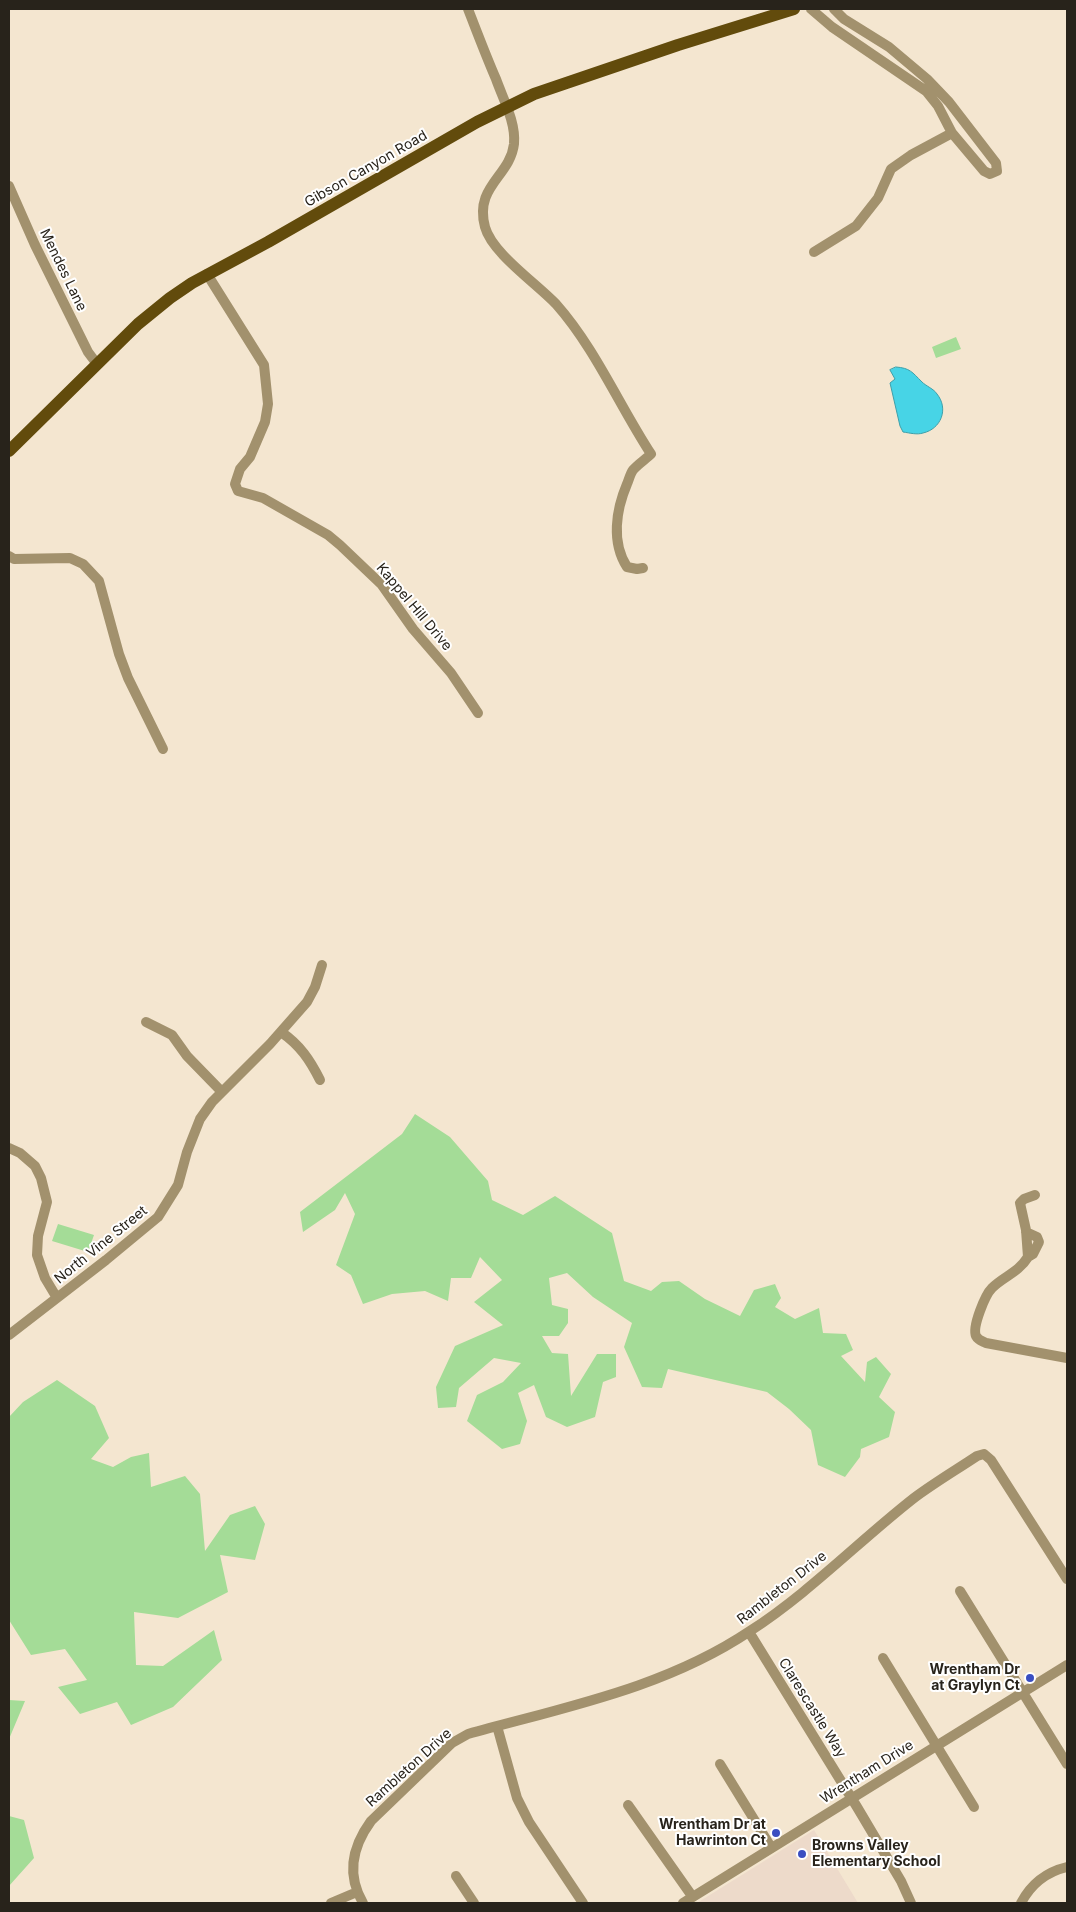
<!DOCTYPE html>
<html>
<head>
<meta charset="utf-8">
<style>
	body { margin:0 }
	#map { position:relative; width:1076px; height:1912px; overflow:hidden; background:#f4e6d0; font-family:Inter,sans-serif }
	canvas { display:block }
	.frame { position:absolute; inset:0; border:10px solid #28231b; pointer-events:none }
</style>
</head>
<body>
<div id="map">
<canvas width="1076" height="1912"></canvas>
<div class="frame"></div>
</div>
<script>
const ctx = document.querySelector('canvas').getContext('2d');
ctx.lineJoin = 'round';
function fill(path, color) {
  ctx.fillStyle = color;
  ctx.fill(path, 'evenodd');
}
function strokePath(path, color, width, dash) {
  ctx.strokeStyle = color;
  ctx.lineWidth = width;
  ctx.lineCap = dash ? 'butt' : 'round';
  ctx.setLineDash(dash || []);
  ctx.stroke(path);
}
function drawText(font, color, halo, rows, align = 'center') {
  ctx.font = font + ' Inter,sans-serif';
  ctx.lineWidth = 4;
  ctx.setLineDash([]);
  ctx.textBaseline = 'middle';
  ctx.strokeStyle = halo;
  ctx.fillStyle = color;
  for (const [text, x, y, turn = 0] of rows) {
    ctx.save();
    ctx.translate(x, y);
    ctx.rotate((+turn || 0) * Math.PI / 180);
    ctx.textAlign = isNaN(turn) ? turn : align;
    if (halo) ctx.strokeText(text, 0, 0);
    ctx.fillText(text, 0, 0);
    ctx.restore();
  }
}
const education = new Path2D(`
	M 814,1830 L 858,1903 L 697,1903 L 729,1883 Z`);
const green = new Path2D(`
	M 956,337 L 961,349 L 936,358 L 932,347 Z
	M 415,1114 L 450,1137 L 488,1181 L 492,1200 L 523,1215 L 555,1196 L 612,1233 L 624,1281 L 651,1291 L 662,1282 L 679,1281 L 705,1299 L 740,1316 L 754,1290 L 775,1284 L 781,1298 L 775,1307 L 795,1319 L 819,1308 L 823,1333 L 846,1334 L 853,1350 L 841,1356 L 865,1382 L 867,1362 L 876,1357 L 891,1374 L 879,1397 L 895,1412 L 889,1437 L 861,1449 L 860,1457 L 845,1477 L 818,1465 L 811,1430 L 789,1409 L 767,1392 L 668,1369 L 662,1388 L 642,1387 L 624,1347 L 632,1323 L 593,1297 L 567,1273 L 549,1278 L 552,1305 L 568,1309 L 568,1323 L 559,1336 L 542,1336 L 552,1353 L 568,1354 L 571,1396 L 597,1354 L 616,1354 L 616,1377 L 603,1382 L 595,1417 L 567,1427 L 546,1417 L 534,1385 L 518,1393 L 527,1421 L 520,1444 L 502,1449 L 467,1421 L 477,1395 L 503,1382 L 521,1363 L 494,1358 L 459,1388 L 456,1407 L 438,1408 L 436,1387 L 455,1346 L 503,1325 L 474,1302 L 502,1280 L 480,1257 L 471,1278 L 451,1278 L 448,1301 L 425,1291 L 392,1294 L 363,1304 L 351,1275 L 336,1265 L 355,1214 L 345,1193 L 335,1210 L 303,1232 L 300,1212 L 402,1134 Z
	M 58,1224 L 94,1235 L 88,1252 L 52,1241 Z
	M 57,1380 L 95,1406 L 109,1438 L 91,1459 L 113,1467 L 131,1457 L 149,1453 L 151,1487 L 185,1476 L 200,1494 L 205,1551 L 230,1515 L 255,1506 L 265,1524 L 255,1560 L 220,1555 L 228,1592 L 178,1618 L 134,1612 L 136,1665 L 163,1666 L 214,1630 L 222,1660 L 173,1707 L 131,1725 L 117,1702 L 80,1714 L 58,1687 L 87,1680 L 65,1649 L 31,1655 L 9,1620 L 9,1417 L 23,1402 Z
	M 9,1700 L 25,1701 L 9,1739 Z
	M 9,1816 L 24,1820 L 34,1858 L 9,1886 Z`);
const water = new Path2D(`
	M 896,367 C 910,368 912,372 922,382 C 926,386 934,389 937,394 C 949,409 941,429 923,433 C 917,435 910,433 903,432 L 900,426 L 890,383 L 895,379 L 890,370 Z`);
const minor = new Path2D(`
	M 468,9 C 477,32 486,56 496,79 C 503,99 516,122 514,144 C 510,177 474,186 485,227 C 492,253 536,283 556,304 C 595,348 619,405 651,454 C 646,459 638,464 633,470 C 630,474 629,480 627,484 C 616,510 611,542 627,567 L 637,569 L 643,568
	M 811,9 L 832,27 L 926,91 L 938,106 L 952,133 L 984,171 L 990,174 L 997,171 L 996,163 L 949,102 L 927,79 L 889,47 L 844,19 L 834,9
	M 9,186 L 35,245 L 88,352 L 97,364
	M 814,252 L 856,226 L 878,198 L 891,169 L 911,155 L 952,133
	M 207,274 L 264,365 L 268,404 L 265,422 L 250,457 L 240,469 L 235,484 L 238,491 L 263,498 L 328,535 L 340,545 L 382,585 L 413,629 L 451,673 L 478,713
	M 9,556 L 14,559 L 70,558 L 83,564 L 99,581 L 119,654 L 128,678 L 163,749
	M 146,1022 L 172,1035 L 187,1056 L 222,1092
	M 281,1032 C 300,1045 310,1060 320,1080
	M 9,1148 L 20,1153 L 35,1166 L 41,1178 L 47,1202 L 38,1236 L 37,1255 L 45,1278 L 57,1298
	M 1035,1195 L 1024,1199 L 1020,1203 L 1026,1230 L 1028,1257 C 1018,1273 1004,1276 992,1288 C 985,1295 972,1327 976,1336 C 978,1340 982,1341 986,1343 L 1067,1358
	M 1026,1232 L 1037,1237 L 1039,1242 L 1033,1254 L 1028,1257
	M 9,1335 L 106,1260 L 158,1217 L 178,1185 L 187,1152 L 200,1119 L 212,1102 L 270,1044 L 307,1002 L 315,987 L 322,965
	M 960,1591 L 1067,1764
	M 749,1632 L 857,1807 L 901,1881 L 911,1903
	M 883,1658 L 974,1807
	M 497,1726 L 517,1798 L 529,1822 L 583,1903
	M 720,1764 L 771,1847
	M 628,1805 L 692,1896
	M 456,1876 L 474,1903
	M 331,1903 L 357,1892
	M 363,1903 C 346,1874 352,1847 371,1821 L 452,1743 L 468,1734 C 565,1707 665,1688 750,1631 C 809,1593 859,1541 914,1498 C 934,1483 956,1470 977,1456 L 984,1454 L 991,1460 L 1067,1579
	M 683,1903 L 1067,1665
	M 1021,1903 C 1031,1884 1046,1872 1067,1867`);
const major = new Path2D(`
	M 9,451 L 138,324 L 170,298 L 192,283 L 268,242 L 477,122 L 534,94 L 678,45 L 794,9`);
const markers = [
	[1030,1678,5,"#3a4ec1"],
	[776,1833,5,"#3a4ec1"],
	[802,1854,5,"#3a4ec1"]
];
const streetNames = [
	["Gibson Canyon Road",366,169,-30],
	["Mendes Lane",63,270,64],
	["Kappel Hill Drive",414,607,50],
	["North Vine Street",101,1245,-39],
	["Rambleton Drive",782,1588,-38],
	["Clarescastle Way",812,1708,58],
	["Rambleton Drive",409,1768,-42],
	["Wrentham Drive",867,1772,-32]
];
const poiNames = [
	["Wrentham Dr",1020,1670],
	["at Graylyn Ct",1020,1686],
	["Wrentham Dr at",766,1825],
	["Hawrinton Ct",766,1841],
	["Browns Valley",812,1846,"left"],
	["Elementary School",812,1862,"left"]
];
fill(education, '#eddaca');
fill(green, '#a4dc97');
fill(water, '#47d4e6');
strokePath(water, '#3e9fa9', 1);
strokePath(minor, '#a2916d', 10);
strokePath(major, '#624b0c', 12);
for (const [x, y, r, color] of markers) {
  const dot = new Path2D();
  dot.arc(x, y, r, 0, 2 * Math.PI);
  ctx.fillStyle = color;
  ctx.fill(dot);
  strokePath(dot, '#fff', 2);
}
drawText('14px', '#28231b', '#fff', streetNames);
drawText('bold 14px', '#28231b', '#fff', poiNames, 'right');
</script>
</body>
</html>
